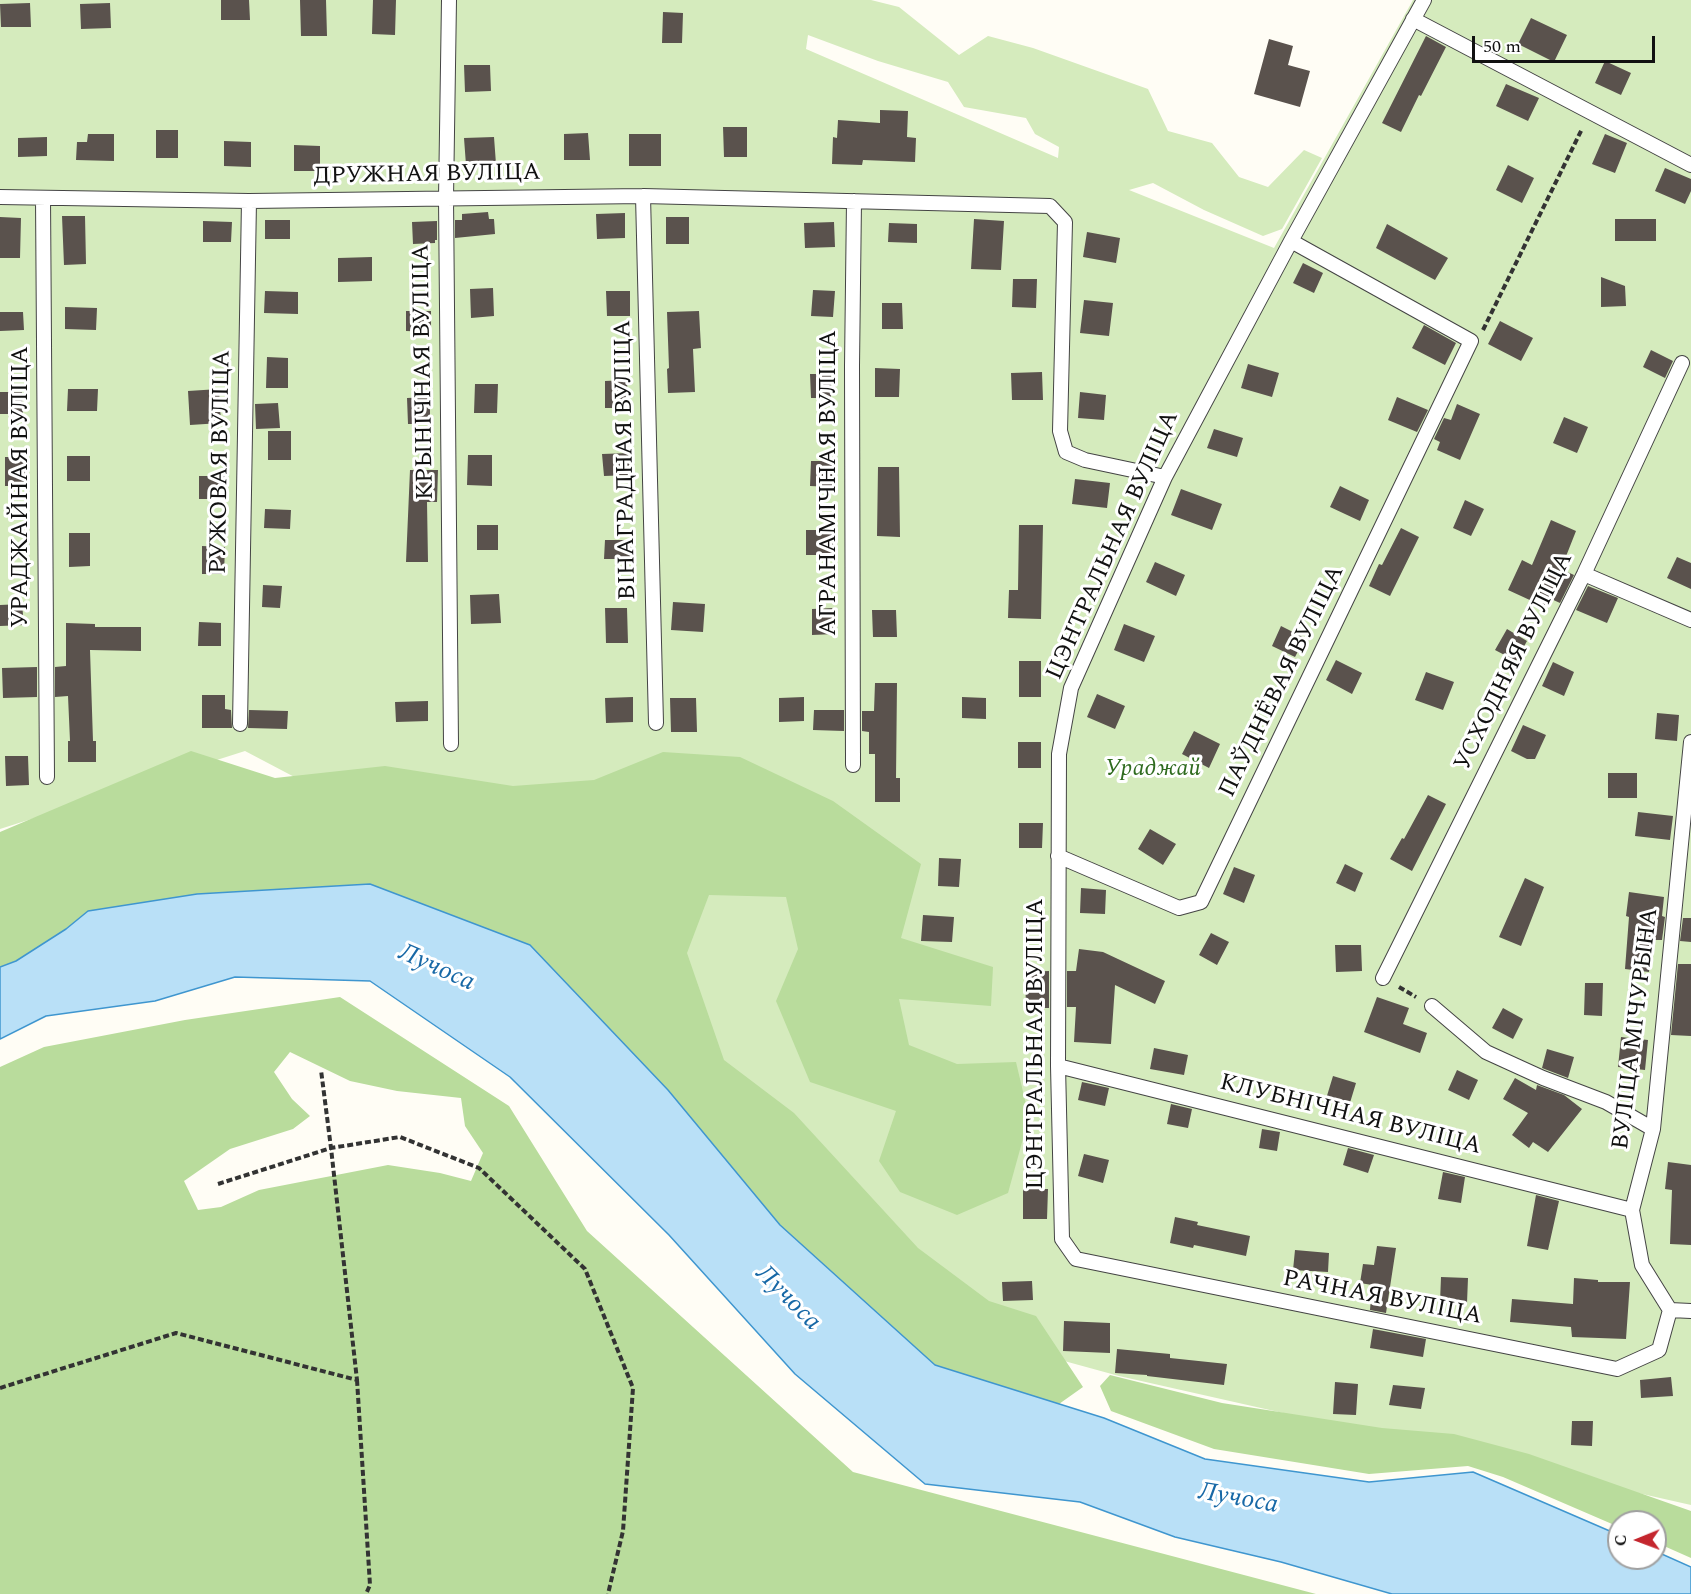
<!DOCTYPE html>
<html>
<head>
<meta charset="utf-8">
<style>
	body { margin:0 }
	#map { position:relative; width:1691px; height:1594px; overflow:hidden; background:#fffdf5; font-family:Spectral,serif }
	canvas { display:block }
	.north { position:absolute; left:1607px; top:1510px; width:60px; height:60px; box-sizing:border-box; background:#fff; border:2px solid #a0a0a0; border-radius:50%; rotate:269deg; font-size:16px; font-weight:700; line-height:24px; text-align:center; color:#111 }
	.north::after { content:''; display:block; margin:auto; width:21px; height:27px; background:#c4262e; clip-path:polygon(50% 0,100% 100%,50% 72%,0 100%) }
	.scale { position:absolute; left:1472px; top:36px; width:183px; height:27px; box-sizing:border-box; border:3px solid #111; border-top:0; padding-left:8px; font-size:18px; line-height:21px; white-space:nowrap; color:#111; -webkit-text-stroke:4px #fff; paint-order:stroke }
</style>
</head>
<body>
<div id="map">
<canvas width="1691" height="1594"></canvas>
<div class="north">С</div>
<div class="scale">50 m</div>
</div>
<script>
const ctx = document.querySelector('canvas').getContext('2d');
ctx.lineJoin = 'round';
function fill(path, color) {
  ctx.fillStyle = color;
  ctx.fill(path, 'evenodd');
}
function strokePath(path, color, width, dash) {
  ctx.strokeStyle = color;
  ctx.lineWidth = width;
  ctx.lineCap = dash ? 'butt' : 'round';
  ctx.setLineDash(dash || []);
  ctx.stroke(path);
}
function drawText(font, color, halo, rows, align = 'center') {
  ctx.font = font + ' Spectral,serif';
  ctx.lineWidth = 6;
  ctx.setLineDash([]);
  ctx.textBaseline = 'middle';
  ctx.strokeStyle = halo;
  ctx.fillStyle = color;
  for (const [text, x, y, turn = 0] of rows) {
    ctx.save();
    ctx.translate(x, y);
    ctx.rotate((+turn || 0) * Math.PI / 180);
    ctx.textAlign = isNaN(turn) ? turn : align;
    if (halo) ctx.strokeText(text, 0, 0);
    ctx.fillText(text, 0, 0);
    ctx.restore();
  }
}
const green = new Path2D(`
	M 0,0 L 871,0 L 899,7 L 959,55 L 988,36 L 1033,48 L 1148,89 L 1168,131 L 1212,143 L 1239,177 L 1268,187 L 1304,150 L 1322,158 L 1282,229 L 1263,236 L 1204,210 L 1153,183 L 1129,190 L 1274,248 L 1413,0 L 1691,0 L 1691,1505 L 1119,1376 L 1046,1356 L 955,1301 L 553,913 L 245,751 L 0,829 ZM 808,35 L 878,61 L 948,82 L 964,107 L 1026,118 L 1035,134 L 1059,147 L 1058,158 L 806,49 Z`);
const forest = new Path2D(`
	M 191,751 L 275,778 L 385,766 L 513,786 L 594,780 L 663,752 L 740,757 L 833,801 L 921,864 L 901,938 L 993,967 L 991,1006 L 899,999 L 909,1045 L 957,1064 L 1016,1062 L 1029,1117 L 1008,1193 L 957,1215 L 900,1192 L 879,1161 L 896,1111 L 810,1082 L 776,1001 L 798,949 L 786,897 L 709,895 L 687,953 L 724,1060 L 794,1113 L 918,1248 L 989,1301 L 1036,1316 L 1083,1387 L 1059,1404 L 935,1365 L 780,1225 L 668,1090 L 530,945 L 370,884 L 198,894 L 88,911 L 66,929 L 16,961 L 0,967 L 0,832 Z
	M 340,997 L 509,1106 L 587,1231 L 853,1472 L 1316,1594 L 0,1594 L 0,1067 L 44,1047 L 185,1020 ZM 290,1052 L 350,1081 L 397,1091 L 461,1098 L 465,1126 L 483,1153 L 471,1181 L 440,1173 L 388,1165 L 259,1190 L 221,1207 L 198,1210 L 184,1181 L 230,1149 L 293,1129 L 310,1116 L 292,1099 L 274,1072 Z
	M 1110,1375 L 1222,1403 L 1382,1428 L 1454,1434 L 1529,1454 L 1691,1511 L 1691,1558 L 1655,1542 L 1655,1522 L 1619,1522 L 1619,1527 L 1503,1477 L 1468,1466 L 1369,1474 L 1214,1449 L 1111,1411 L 1100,1386 Z`);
const water = new Path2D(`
	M 370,884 L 530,945 L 668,1090 L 780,1225 L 935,1365 L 1104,1418 L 1205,1459 L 1369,1482 L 1473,1472 L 1619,1535 L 1619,1558 L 1655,1558 L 1655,1551 L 1691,1567 L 1691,1594 L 1392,1594 L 1281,1562 L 1175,1537 L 1080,1502 L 925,1484 L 795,1374 L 669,1235 L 510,1077 L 370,981 L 235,977 L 155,1001 L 46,1016 L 0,1039 L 0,967 L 16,961 L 66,929 L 88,911 L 197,894 Z`);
const building = new Path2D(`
	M 221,0 L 249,0 L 250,20 L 221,20 Z
	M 300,0 L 326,0 L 327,36 L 301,36 Z
	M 373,0 L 396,0 L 395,35 L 372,34 Z
	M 30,3 L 31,27 L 1,27 L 0,4 Z
	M 110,3 L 111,28 L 81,29 L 80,4 Z
	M 663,12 L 683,13 L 682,43 L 662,43 Z
	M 1531,18 L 1567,35 L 1554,62 L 1518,44 Z
	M 1426,36 L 1446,47 L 1421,96 L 1419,95 L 1401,132 L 1382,123 Z
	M 1269,39 L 1293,46 L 1288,65 L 1310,71 L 1300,107 L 1254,94 Z
	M 1605,61 L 1631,73 L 1621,95 L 1595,83 Z
	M 464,65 L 490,65 L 491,91 L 465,92 Z
	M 1506,84 L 1539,98 L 1528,121 L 1496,106 Z
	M 880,110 L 908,111 L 907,137 L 916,138 L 915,162 L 863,160 L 862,165 L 832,164 L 833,137 L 837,138 L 838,120 L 880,123 Z
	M 723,127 L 747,127 L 747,157 L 724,157 Z
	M 156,130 L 178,130 L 178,158 L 156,158 Z
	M 588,133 L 590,160 L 564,160 L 564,134 Z
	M 88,134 L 114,134 L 114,161 L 76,160 L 77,142 L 87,142 Z
	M 629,134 L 661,134 L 661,166 L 629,166 Z
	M 1605,134 L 1627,143 L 1615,173 L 1592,164 Z
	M 47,137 L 47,156 L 18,157 L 18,138 Z
	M 494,137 L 496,164 L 466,165 L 464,138 Z
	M 224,141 L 251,142 L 251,167 L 224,166 Z
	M 294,145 L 320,146 L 320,171 L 294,171 Z
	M 1508,165 L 1534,178 L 1522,203 L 1496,190 Z
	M 1665,168 L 1691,179 L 1691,191 L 1685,204 L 1655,191 Z
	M 488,212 L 489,219 L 494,219 L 495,234 L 455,238 L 455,220 L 462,220 L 462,214 Z
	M 625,213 L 625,238 L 597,239 L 596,214 Z
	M 62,216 L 85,216 L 86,264 L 64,265 Z
	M 0,217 L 21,218 L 20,258 L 0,258 Z
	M 666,217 L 689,217 L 689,244 L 666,244 Z
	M 974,219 L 1004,221 L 1001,270 L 971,269 Z
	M 1615,219 L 1656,219 L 1656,241 L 1615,241 Z
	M 265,220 L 290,220 L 290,239 L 265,239 Z
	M 203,221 L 232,222 L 231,242 L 203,242 Z
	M 437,221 L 437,240 L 435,240 L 435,243 L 413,244 L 412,222 Z
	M 834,222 L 835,247 L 805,248 L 804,223 Z
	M 889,223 L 917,224 L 917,243 L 888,242 Z
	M 1387,224 L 1448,258 L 1435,280 L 1376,248 Z
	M 1087,232 L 1120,238 L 1116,263 L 1083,257 Z
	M 372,257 L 372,281 L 338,282 L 338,258 Z
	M 1303,263 L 1323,273 L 1314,293 L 1293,283 Z
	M 1601,277 L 1625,286 L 1626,306 L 1601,307 Z
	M 1013,279 L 1037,279 L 1036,308 L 1012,307 Z
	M 493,288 L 494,316 L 471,318 L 470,289 Z
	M 813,290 L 835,291 L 833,317 L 811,316 Z
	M 265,291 L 298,292 L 298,314 L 264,313 Z
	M 606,291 L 630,291 L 630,316 L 607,316 Z
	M 1084,300 L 1113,303 L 1109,336 L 1080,333 Z
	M 882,303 L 902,303 L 903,329 L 882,329 Z
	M 65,307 L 97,308 L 96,330 L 65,329 Z
	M 406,311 L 431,311 L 431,332 L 406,331 Z
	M 699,311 L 701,348 L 693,349 L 695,392 L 668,393 L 667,369 L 669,368 L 667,312 Z
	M 0,312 L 23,312 L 24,330 L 0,331 Z
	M 1500,321 L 1533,338 L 1521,361 L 1488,344 Z
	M 1424,325 L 1456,343 L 1445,365 L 1412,348 Z
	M 1651,350 L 1673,361 L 1665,378 L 1643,367 Z
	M 267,357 L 288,358 L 288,388 L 266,388 Z
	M 1248,364 L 1279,373 L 1272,397 L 1241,388 Z
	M 875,368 L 900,369 L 899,397 L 875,397 Z
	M 1042,372 L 1043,400 L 1012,400 L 1011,373 Z
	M 810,374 L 831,374 L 831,398 L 811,398 Z
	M 627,380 L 628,408 L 605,408 L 605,381 Z
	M 475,384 L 498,384 L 497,413 L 474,413 Z
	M 68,389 L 98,389 L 97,411 L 67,411 Z
	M 219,389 L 221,423 L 190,425 L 188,391 Z
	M 0,392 L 22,392 L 23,414 L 0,414 Z
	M 1080,392 L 1106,395 L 1104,420 L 1078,418 Z
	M 430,397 L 430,424 L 408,424 L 407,398 Z
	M 1397,397 L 1428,410 L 1417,432 L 1388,420 Z
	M 278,403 L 280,428 L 256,429 L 255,404 Z
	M 1457,404 L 1480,414 L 1460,460 L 1437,450 L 1440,442 L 1434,439 L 1444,418 L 1451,420 Z
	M 1564,417 L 1588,427 L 1577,453 L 1553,443 Z
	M 1214,429 L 1243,438 L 1237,457 L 1207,448 Z
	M 268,431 L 291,431 L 291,460 L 268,460 Z
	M 630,453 L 631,475 L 604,476 L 602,454 Z
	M 468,455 L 492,455 L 492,486 L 467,485 Z
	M 67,456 L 90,456 L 90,481 L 67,481 Z
	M 5,457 L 26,457 L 26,486 L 5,486 Z
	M 811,461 L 833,461 L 832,487 L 810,486 Z
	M 878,467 L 899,467 L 900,537 L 877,536 Z
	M 410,470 L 438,470 L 437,502 L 427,502 L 428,562 L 406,562 Z
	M 199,476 L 225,476 L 225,499 L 199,499 Z
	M 1075,479 L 1110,483 L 1107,508 L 1072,504 Z
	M 1340,486 L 1369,500 L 1360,521 L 1330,507 Z
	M 1181,489 L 1222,504 L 1212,530 L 1171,515 Z
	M 1465,500 L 1484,509 L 1471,536 L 1453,528 Z
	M 265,509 L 291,510 L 290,529 L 264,528 Z
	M 1551,520 L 1576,531 L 1561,569 L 1574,575 L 1560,603 L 1549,598 L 1545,607 L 1508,590 L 1522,560 L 1532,565 Z
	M 477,525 L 498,525 L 498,550 L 477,550 Z
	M 1019,525 L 1043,525 L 1041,619 L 1008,618 L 1009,590 L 1018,590 Z
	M 1401,528 L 1419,537 L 1390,596 L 1369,586 L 1379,564 L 1382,565 Z
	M 806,530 L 835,530 L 835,555 L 806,555 Z
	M 69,533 L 90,533 L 90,566 L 69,567 Z
	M 605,540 L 633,540 L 633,559 L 604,559 Z
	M 202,546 L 225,547 L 224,574 L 202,574 Z
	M 1677,557 L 1691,563 L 1691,589 L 1667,578 Z
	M 1155,562 L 1185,575 L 1176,596 L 1146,582 Z
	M 263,585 L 282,586 L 280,608 L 262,607 Z
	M 1588,586 L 1618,598 L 1607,623 L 1576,610 Z
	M 499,594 L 501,623 L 471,624 L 470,595 Z
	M 673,602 L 705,604 L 703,632 L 671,630 Z
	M 22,604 L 24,625 L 0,626 L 0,605 Z
	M 605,608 L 627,608 L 628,643 L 606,643 Z
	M 834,608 L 834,634 L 812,635 L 812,609 Z
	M 872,610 L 896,610 L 897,637 L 873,637 Z
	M 199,622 L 221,623 L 221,646 L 198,646 Z
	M 66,623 L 95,624 L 95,627 L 141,627 L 141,651 L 90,650 L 93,741 L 96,741 L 96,762 L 68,762 L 68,741 L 70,741 L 68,696 L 55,697 L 55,667 L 66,666 Z
	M 1124,624 L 1155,636 L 1144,662 L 1114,650 Z
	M 1281,626 L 1305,638 L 1295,657 L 1272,646 Z
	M 1507,629 L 1527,641 L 1516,661 L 1495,650 Z
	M 1336,660 L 1362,673 L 1352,694 L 1326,680 Z
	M 1019,661 L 1041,661 L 1041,697 L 1019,697 Z
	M 1553,662 L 1574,672 L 1564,696 L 1542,686 Z
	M 37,667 L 37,697 L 3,698 L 2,668 Z
	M 1426,672 L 1454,682 L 1443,710 L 1415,700 Z
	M 875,683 L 897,683 L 896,778 L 900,778 L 900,802 L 875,802 L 875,754 L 869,754 L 869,732 L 862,731 L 862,711 L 874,711 Z
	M 1097,694 L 1125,706 L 1115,729 L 1087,717 Z
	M 202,695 L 225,695 L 225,709 L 231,710 L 232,728 L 202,728 Z
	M 633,697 L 633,722 L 606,723 L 605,698 Z
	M 804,697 L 804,721 L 779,722 L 779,698 Z
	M 962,697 L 986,698 L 986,719 L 962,718 Z
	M 670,698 L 696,698 L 697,732 L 671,732 Z
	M 428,701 L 428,721 L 396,722 L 395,702 Z
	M 249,710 L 288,711 L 287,729 L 248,728 Z
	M 814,710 L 844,710 L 844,731 L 813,730 Z
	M 1657,713 L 1679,715 L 1677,741 L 1655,739 Z
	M 1523,725 L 1546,735 L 1535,759 L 1527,759 L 1511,751 Z
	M 1194,731 L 1220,744 L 1209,768 L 1182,754 Z
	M 1018,742 L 1041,742 L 1041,768 L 1018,768 Z
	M 5,756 L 28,756 L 29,785 L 6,786 Z
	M 1608,773 L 1637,773 L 1637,798 L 1608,798 Z
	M 1428,795 L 1446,804 L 1412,871 L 1390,859 L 1402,838 L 1404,839 Z
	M 1638,812 L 1673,816 L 1670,840 L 1635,836 Z
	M 1019,823 L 1043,823 L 1042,848 L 1019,848 Z
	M 1150,829 L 1176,844 L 1163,865 L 1138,849 Z
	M 939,858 L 961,859 L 959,887 L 938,886 Z
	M 1345,864 L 1363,873 L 1355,892 L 1336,883 Z
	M 1234,867 L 1255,875 L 1244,903 L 1223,894 Z
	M 1525,878 L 1544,887 L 1521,946 L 1499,937 Z
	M 1081,888 L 1106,890 L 1105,914 L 1080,913 Z
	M 1629,892 L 1664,897 L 1662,916 L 1665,917 L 1662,940 L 1652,940 L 1649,972 L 1625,969 L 1629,917 L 1626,916 Z
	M 923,915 L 954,917 L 952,942 L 921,941 Z
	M 1683,918 L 1691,918 L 1691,942 L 1680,941 Z
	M 1211,933 L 1229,942 L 1217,965 L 1199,955 Z
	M 1335,945 L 1361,945 L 1362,971 L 1336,972 Z
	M 1079,949 L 1103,952 L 1165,981 L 1155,1004 L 1115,985 L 1111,1044 L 1074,1042 L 1076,1007 L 1067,1007 L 1067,971 L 1076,971 Z
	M 1678,964 L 1691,964 L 1691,1036 L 1671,1035 Z
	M 1049,971 L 1049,1008 L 1026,1008 L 1025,972 Z
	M 1585,983 L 1603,983 L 1602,1016 L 1584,1015 Z
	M 1377,997 L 1409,1008 L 1403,1024 L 1427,1033 L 1420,1053 L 1364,1032 Z
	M 1503,1008 L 1523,1019 L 1513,1039 L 1492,1028 Z
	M 1621,1037 L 1648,1040 L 1645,1070 L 1618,1067 Z
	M 1154,1048 L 1188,1055 L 1184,1075 L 1150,1069 Z
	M 1547,1049 L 1574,1057 L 1568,1078 L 1542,1068 Z
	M 1457,1070 L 1478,1080 L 1469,1100 L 1448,1090 Z
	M 1333,1076 L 1356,1083 L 1349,1106 L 1326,1099 Z
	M 1515,1078 L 1536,1090 L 1537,1085 L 1564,1095 L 1582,1109 L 1548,1152 L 1533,1142 L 1529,1148 L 1512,1135 L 1528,1113 L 1503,1099 Z
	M 1082,1082 L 1109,1088 L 1105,1106 L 1078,1100 Z
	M 1171,1104 L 1192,1109 L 1188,1128 L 1167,1124 Z
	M 1262,1129 L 1280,1132 L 1277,1151 L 1259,1148 Z
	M 1348,1148 L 1374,1155 L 1368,1173 L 1343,1165 Z
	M 1084,1154 L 1109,1160 L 1103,1183 L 1078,1176 Z
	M 1668,1162 L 1691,1165 L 1691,1245 L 1670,1244 L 1672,1190 L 1665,1189 Z
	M 1443,1172 L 1465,1177 L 1461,1203 L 1438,1199 Z
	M 1023,1189 L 1048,1189 L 1047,1219 L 1023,1219 Z
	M 1536,1195 L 1559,1201 L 1548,1250 L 1527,1246 Z
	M 1175,1217 L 1198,1222 L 1197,1225 L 1250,1236 L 1246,1256 L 1194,1245 L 1193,1248 L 1170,1243 Z
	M 1377,1246 L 1396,1248 L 1386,1313 L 1370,1310 L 1372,1285 L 1360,1283 L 1363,1264 L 1374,1265 Z
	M 1295,1250 L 1329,1253 L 1328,1272 L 1293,1270 Z
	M 1441,1277 L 1468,1278 L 1467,1303 L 1440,1302 Z
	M 1574,1278 L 1598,1280 L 1598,1282 L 1630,1282 L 1626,1339 L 1572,1337 L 1571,1327 L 1510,1322 L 1512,1299 L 1573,1304 Z
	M 1032,1281 L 1033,1300 L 1003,1301 L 1002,1282 Z
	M 1064,1321 L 1110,1323 L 1110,1353 L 1063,1351 Z
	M 1373,1329 L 1426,1339 L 1423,1357 L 1370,1348 Z
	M 1117,1349 L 1170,1354 L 1170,1358 L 1227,1364 L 1224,1385 L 1147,1376 L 1147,1375 L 1115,1373 Z
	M 1671,1377 L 1673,1396 L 1641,1398 L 1640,1380 Z
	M 1335,1382 L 1358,1384 L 1356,1415 L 1333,1414 Z
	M 1393,1385 L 1425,1388 L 1421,1409 L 1389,1405 Z
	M 1572,1421 L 1593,1421 L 1592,1446 L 1571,1445 Z`);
const path = new Path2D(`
	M 1483,330 L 1582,129
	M 1399,987 L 1416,997
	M 218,1184 L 331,1148 L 400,1137 L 479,1168 L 585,1269 L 633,1388 L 623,1531 L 608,1594
	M 357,1380 L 370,1585 L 366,1594
	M 0,1388 L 176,1333 L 357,1380 L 331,1148 L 321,1070`);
const service = new Path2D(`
	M 449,0 L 446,198 L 451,744
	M 1424,0 L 1291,241 L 1165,477 L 1071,688 L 1059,754 L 1058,1066 L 1062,1239 L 1076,1259 L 1617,1369 L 1659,1350 L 1670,1310
	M 1413,19 L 1691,165
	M 643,196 L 656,723
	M 0,197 L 249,201 L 643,196 L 1050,206 L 1065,222 L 1060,431 L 1066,452 L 1085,460 L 1165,477
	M 43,198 L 47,777
	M 1584,574 L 1691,620
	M 240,724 L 249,201
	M 853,765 L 852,366 L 854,201
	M 1058,856 L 1179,908 L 1201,902 L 1471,341 L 1291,241
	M 1383,978 L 1584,574 L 1682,363
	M 1432,1006 L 1486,1052 L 1543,1078 L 1606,1102 L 1653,1129
	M 1058,1066 L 1632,1210
	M 1670,1310 L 1642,1265 L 1632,1210 L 1653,1129 L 1691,742
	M 1670,1310 L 1691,1311`);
const streetNames = [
	["ДРУЖНАЯ ВУЛІЦА",427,176,-1],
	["КРЫНІЧНАЯ ВУЛІЦА",425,372,-91],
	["ВІНАГРАДНАЯ ВУЛІЦА",627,460,-91],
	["РУЖОВАЯ ВУЛІЦА",222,462,-89],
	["АГРАНАМІЧНАЯ ВУЛІЦА",830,483,-90],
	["УРАДЖАЙНАЯ ВУЛІЦА",22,487,-90],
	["ЦЭНТРАЛЬНАЯ ВУЛІЦА",1114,546,-66],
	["УСХОДНЯЯ ВУЛІЦА",1515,662,-64],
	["ПАЎДНЁВАЯ ВУЛІЦА",1283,682,-64],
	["ВУЛІЦА МІЧУРЫНА",1637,1029,-83],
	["ЦЭНТРАЛЬНАЯ ВУЛІЦА",1037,1044,-90],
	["КЛУБНІЧНАЯ ВУЛІЦА",1350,1116,14],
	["РАЧНАЯ ВУЛІЦА",1382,1299,11]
];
const parkNames = [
	["Ураджай",1153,770]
];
const waterNames = [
	["Лучоса",436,969,24],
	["Лучоса",787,1299,45],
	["Лучоса",1238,1500,10]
];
fill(green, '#d5ebbd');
fill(forest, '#b9dc9c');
fill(water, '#b9e0f7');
strokePath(water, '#3f96cf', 1.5);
fill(building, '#5a524d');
strokePath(service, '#444', 16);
strokePath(path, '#333', 4, [6, 3]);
strokePath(service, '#fff', 14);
drawText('24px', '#111', '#fff', streetNames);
drawText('italic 24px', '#2f6b1f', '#fff', parkNames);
drawText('italic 26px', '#1768a6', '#fff', waterNames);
</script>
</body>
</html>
